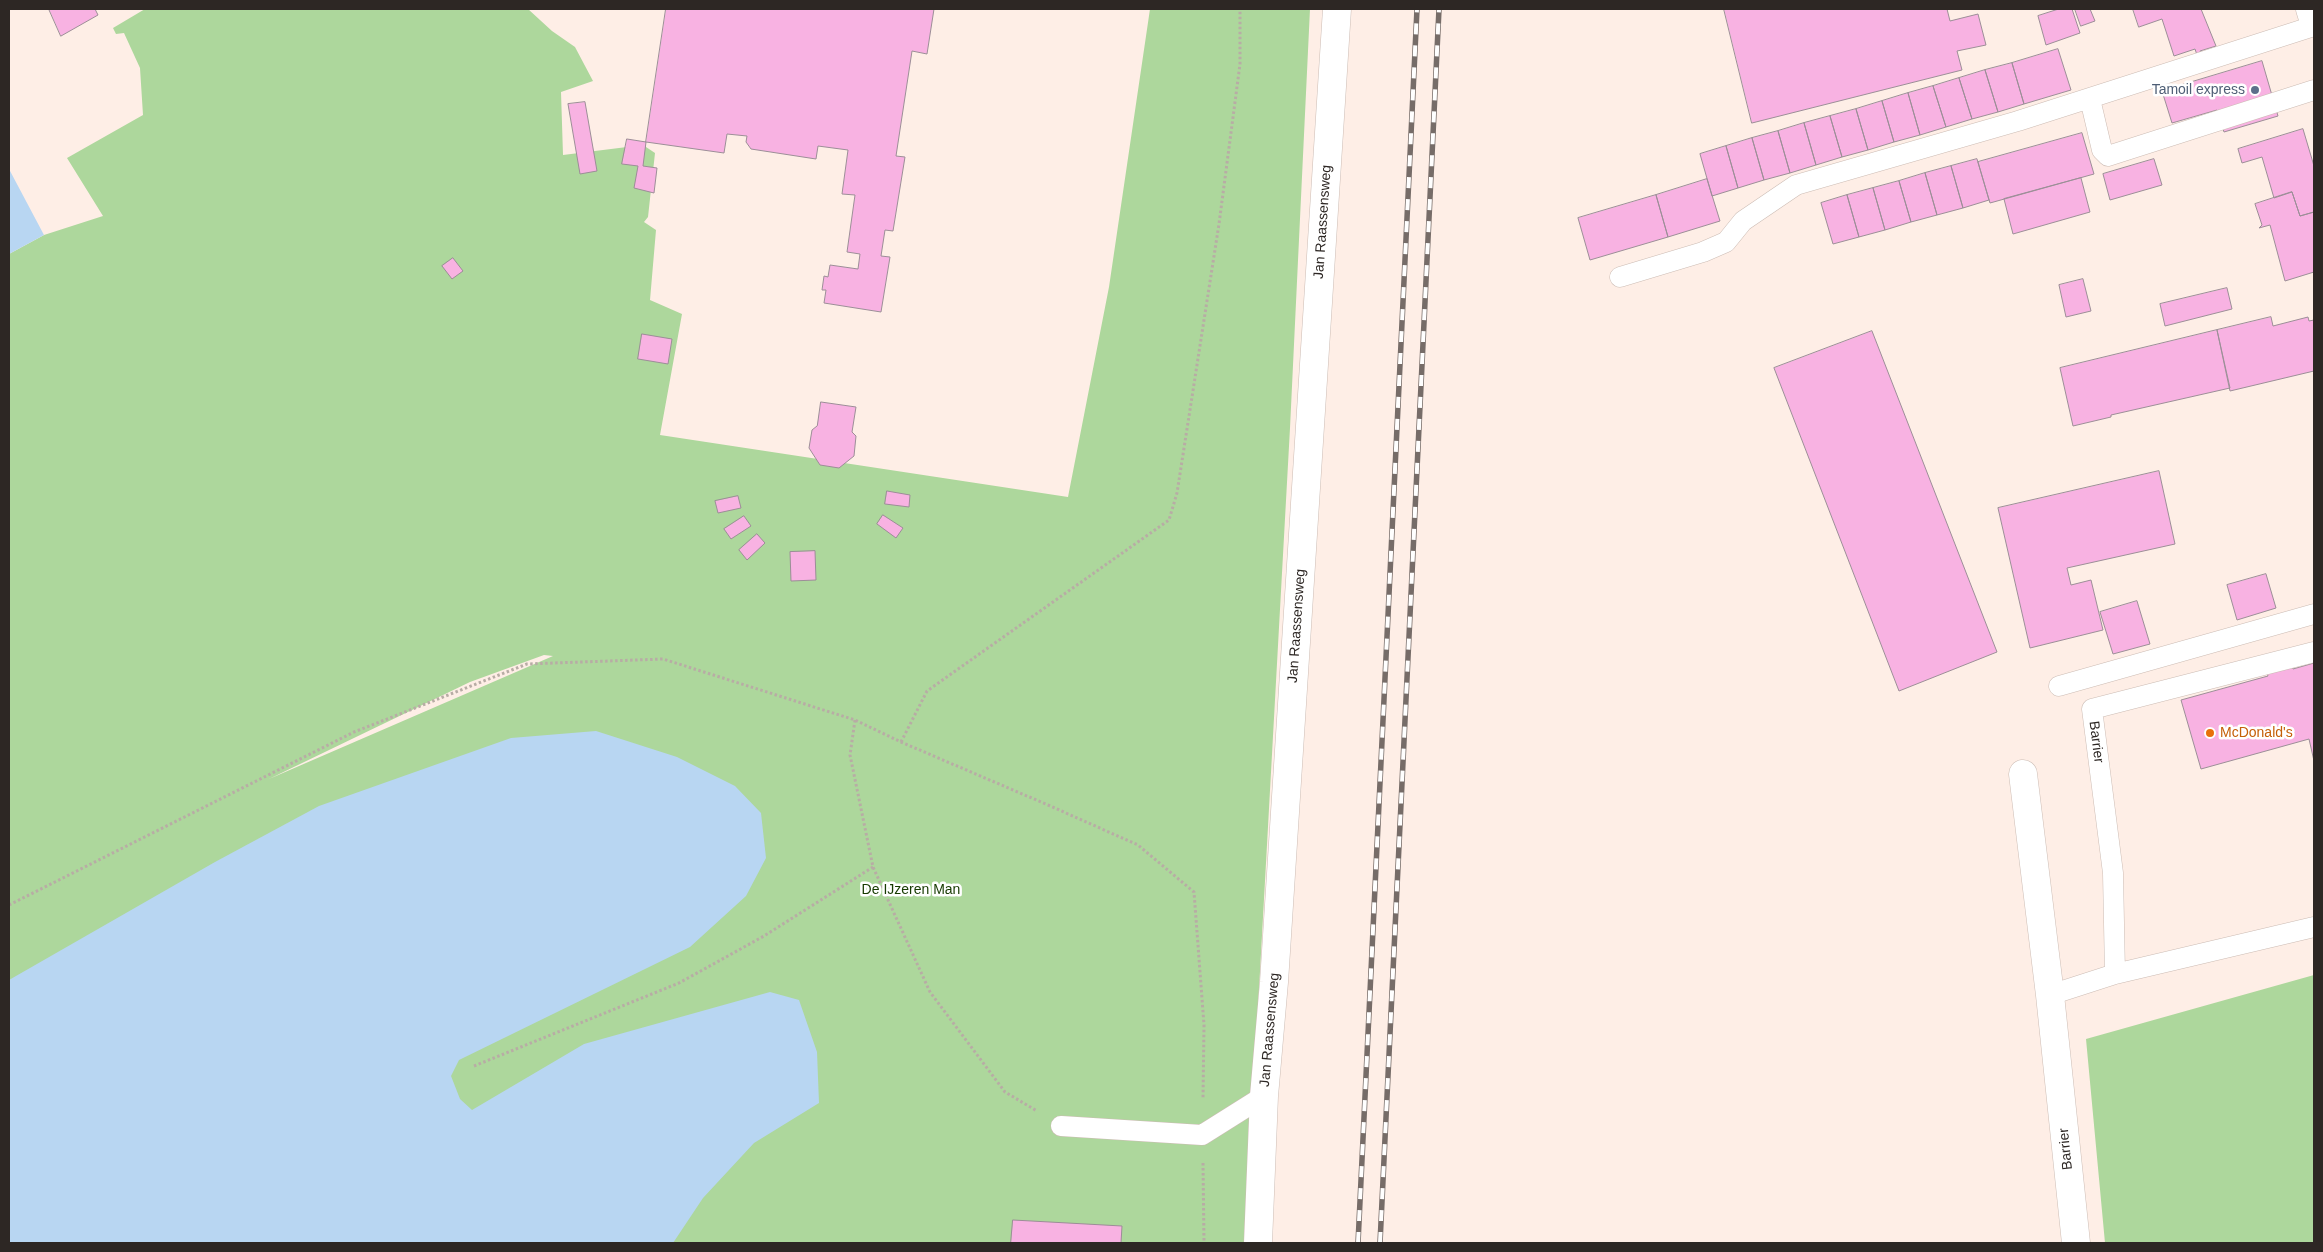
<!DOCTYPE html>
<html>
<head>
<meta charset="utf-8">
<style>
	body { margin:0 }
	#map { position:relative; width:2323px; height:1252px; overflow:hidden; background:#feeee6; font-family:Arial,sans-serif }
	canvas { display:block }
	.frame { position:absolute; inset:0; border:10px solid #2d2724; pointer-events:none }
</style>
</head>
<body>
<div id="map">
<canvas width="2323" height="1252"></canvas>
<div class="frame"></div>
</div>
<script>
const ctx = document.querySelector('canvas').getContext('2d');
ctx.lineJoin = 'round';
function fill(path, color) {
  ctx.fillStyle = color;
  ctx.fill(path, 'evenodd');
}
function strokePath(path, color, width, dash) {
  ctx.strokeStyle = color;
  ctx.lineWidth = width;
  ctx.lineCap = dash ? 'butt' : 'round';
  ctx.setLineDash(dash || []);
  ctx.stroke(path);
}
function drawText(font, color, halo, rows, align = 'center') {
  ctx.font = font + ' Arial,sans-serif';
  ctx.lineWidth = 5;
  ctx.setLineDash([]);
  ctx.textBaseline = 'middle';
  ctx.strokeStyle = halo;
  ctx.fillStyle = color;
  for (const [text, x, y, turn = 0] of rows) {
    ctx.save();
    ctx.translate(x, y);
    ctx.rotate((+turn || 0) * Math.PI / 180);
    ctx.textAlign = isNaN(turn) ? turn : align;
    if (halo) ctx.strokeText(text, 0, 0);
    ctx.fillText(text, 0, 0);
    ctx.restore();
  }
}
const green = new Path2D(`
	M 145,9 L 528,9 L 552,31 L 575,47 L 593,81 L 561,92 L 563,155 L 643,145 L 655,153 L 648,217 L 644,222 L 656,230 L 650,300 L 682,314 L 660,435 L 1068,497 L 1109,287 L 1150,9 L 1310,9 L 1290,428 L 1245,1243 L 9,1243 L 9,254 L 44,235 L 103,216 L 67,158 L 143,115 L 140,68 L 124,33 L 116,34 L 113,28 ZM 544,655 L 553,656 L 269,779 L 470,682 Z
	M 2314,975 L 2314,1243 L 2105,1243 L 2086,1039 Z`);
const water = new Path2D(`
	M 9,169 L 44,235 L 9,254 Z
	M 596,731 L 677,757 L 735,786 L 761,813 L 766,858 L 746,896 L 690,947 L 459,1060 L 451,1076 L 460,1099 L 472,1110 L 584,1044 L 770,992 L 799,1000 L 817,1052 L 819,1103 L 754,1143 L 703,1198 L 673,1243 L 9,1243 L 9,980 L 215,862 L 319,806 L 511,738 Z`);
const building = new Path2D(`
	M 49,9 L 95,9 L 98,15 L 61,36 Z
	M 666,9 L 934,9 L 927,54 L 912,51 L 896,156 L 905,157 L 893,231 L 885,230 L 881,256 L 890,257 L 881,312 L 824,303 L 826,290 L 822,290 L 824,276 L 828,277 L 830,265 L 858,269 L 860,254 L 847,252 L 855,195 L 842,194 L 848,150 L 818,146 L 816,159 L 751,149 L 746,142 L 747,136 L 727,134 L 724,153 L 646,142 Z
	M 1724,9 L 1947,9 L 1950,21 L 1978,14 L 1986,45 L 1957,51 L 1962,70 L 1752,123 Z
	M 2059,9 L 2072,9 L 2080,33 L 2046,45 L 2038,16 Z
	M 2075,9 L 2090,9 L 2095,21 L 2081,26 Z
	M 2133,9 L 2201,9 L 2216,46 L 2200,51 L 2201,54 L 2197,55 L 2195,49 L 2174,56 L 2162,19 L 2139,27 Z
	M 2058,49 L 2071,90 L 2024,104 L 2012,63 Z
	M 2262,61 L 2278,116 L 2224,132 L 2217,110 L 2172,123 L 2162,91 Z
	M 2012,63 L 2024,104 L 1998,112 L 1985,70 Z
	M 1985,70 L 1998,112 L 1972,119 L 1959,78 Z
	M 1959,78 L 1972,119 L 1946,127 L 1933,86 Z
	M 1933,86 L 1946,127 L 1920,135 L 1908,93 Z
	M 1908,93 L 1920,135 L 1894,142 L 1882,101 Z
	M 1882,101 L 1894,142 L 1868,150 L 1856,109 Z
	M 585,102 L 597,171 L 580,174 L 568,104 Z
	M 1856,109 L 1868,150 L 1842,157 L 1830,116 Z
	M 1830,116 L 1842,157 L 1816,165 L 1804,123 Z
	M 1804,123 L 1816,165 L 1790,173 L 1778,131 Z
	M 2303,129 L 2314,166 L 2314,212 L 2300,216 L 2292,192 L 2274,198 L 2262,157 L 2242,163 L 2238,149 Z
	M 1778,131 L 1790,173 L 1764,180 L 1752,138 Z
	M 2082,133 L 2094,174 L 1990,203 L 1978,162 Z
	M 1752,138 L 1764,180 L 1738,188 L 1726,146 Z
	M 627,139 L 646,142 L 643,166 L 657,168 L 654,193 L 634,188 L 638,166 L 622,164 Z
	M 1726,146 L 1738,188 L 1712,196 L 1700,154 Z
	M 1977,159 L 1989,200 L 1963,208 L 1951,166 Z
	M 2154,159 L 2162,185 L 2110,200 L 2103,174 Z
	M 1951,166 L 1963,208 L 1937,215 L 1925,173 Z
	M 1925,173 L 1937,215 L 1911,222 L 1899,181 Z
	M 2081,178 L 2090,212 L 2013,234 L 2004,199 Z
	M 1707,179 L 1720,221 L 1668,237 L 1656,195 Z
	M 1899,181 L 1911,222 L 1885,230 L 1873,188 Z
	M 1873,188 L 1885,230 L 1859,237 L 1847,195 Z
	M 2292,192 L 2300,216 L 2314,212 L 2314,272 L 2285,281 L 2270,225 L 2259,228 L 2262,225 L 2255,204 Z
	M 1656,195 L 1668,237 L 1590,260 L 1578,218 Z
	M 1847,195 L 1859,237 L 1833,244 L 1821,203 Z
	M 453,258 L 463,271 L 452,279 L 442,266 Z
	M 2083,279 L 2091,311 L 2066,317 L 2059,285 Z
	M 2227,288 L 2232,309 L 2165,326 L 2160,304 Z
	M 2271,317 L 2273,326 L 2308,317 L 2309,321 L 2314,320 L 2314,371 L 2230,391 L 2217,330 Z
	M 2217,330 L 2230,388 L 2111,415 L 2111,417 L 2073,426 L 2060,368 Z
	M 1872,331 L 1997,652 L 1899,691 L 1774,368 Z
	M 642,334 L 672,339 L 668,364 L 638,359 Z
	M 821,402 L 856,407 L 852,432 L 856,436 L 854,456 L 839,468 L 820,465 L 809,448 L 812,430 L 817,426 Z
	M 2159,471 L 2175,544 L 2067,568 L 2071,585 L 2091,580 L 2103,630 L 2030,648 L 1998,508 Z
	M 887,491 L 910,495 L 909,507 L 885,504 Z
	M 738,496 L 741,508 L 718,513 L 715,501 Z
	M 883,515 L 903,528 L 896,538 L 877,524 Z
	M 744,516 L 751,526 L 731,539 L 724,529 Z
	M 757,534 L 765,543 L 747,560 L 739,550 Z
	M 815,551 L 816,580 L 791,581 L 790,552 Z
	M 2266,574 L 2276,608 L 2237,620 L 2227,585 Z
	M 2137,601 L 2150,644 L 2113,654 L 2100,612 Z
	M 2292,663 L 2293,669 L 2314,663 L 2314,761 L 2309,739 L 2201,769 L 2181,700 L 2268,676 L 2266,670 Z
	M 1013,1220 L 1122,1226 L 1121,1243 L 1011,1243 Z`);
const path = new Path2D(`
	M 855,720 L 850,755 L 873,867 L 930,992 L 1005,1092 L 1037,1111
	M 901,742 L 927,691 L 1169,520 L 1177,493 L 1219,224 L 1240,64 L 1240,9
	M 9,905 L 354,732 L 527,664 L 663,659 L 855,720 L 901,742 L 1048,805 L 1138,845 L 1194,892 L 1204,1025 L 1203,1099
	M 474,1066 L 679,983 L 764,936 L 873,867
	M 1203,1163 L 1204,1243`);
const service = new Path2D(`
	M 2090,99 L 2102,150 L 2108,156 L 2314,90
	M 1620,277 L 1703,252 L 1726,242 L 1743,221 L 1796,185 L 2018,121 L 2314,26
	M 2059,686 L 2314,614
	M 2115,974 L 2113,873 L 2092,709 L 2314,652
	M 2050,995 L 2115,974 L 2314,927
	M 1061,1126 L 1202,1135 L 1264,1096`);
const minor = new Path2D(`
	M 2023,774 L 2050,995 L 2076,1243
	M 1258,1243 L 1264,1096 L 1274,982 L 1337,9`);
const secondary = new Path2D(`
	M 2310,9 L 2314,22`);
const rail = new Path2D(`
	M 1358,1243 L 1417,9
	M 1380,1243 L 1439,9`);
const markers = [
	[2255,90,5,"#5c6f8a"],
	[2210,733,5,"#e8710a"]
];
const serviceNames = [
	["Tamoil express",2245,90]
];
const streetNames = [
	["Jan Raassensweg",1323,222,-86],
	["Jan Raassensweg",1297,626,-86],
	["Barrier",2096,742,83],
	["Jan Raassensweg",1270,1030,-85],
	["Barrier",2066,1149,-96]
];
const foodNames = [
	["McDonald's",2220,733]
];
const parkNames = [
	["De IJzeren Man",911,890]
];
fill(green, '#add79c');
fill(water, '#b8d6f2');
fill(building, '#f8b2e2');
strokePath(building, '#9c8e97', 1);
strokePath(service, '#ccbcb4', 21);
strokePath(minor, '#ccbcb4', 29);
strokePath(secondary, '#ccbcb4', 29);
strokePath(path, '#b8aca5', 3, [2.5, 2.5]);
strokePath(service, '#fff', 20);
strokePath(minor, '#fff', 28);
strokePath(secondary, '#fff', 28);
strokePath(rail, '#766c68', 5.5);
strokePath(rail, '#fff', 4, [11]);
for (const [x, y, r, color] of markers) {
  const dot = new Path2D();
  dot.arc(x, y, r, 0, 2 * Math.PI);
  ctx.fillStyle = color;
  ctx.fill(dot);
  strokePath(dot, '#fff', 2);
}
drawText('14px', '#4e5e75', '#fff', serviceNames, 'right');
drawText('14px', '#2d2724', '#fff', streetNames);
drawText('14px', '#c56008', '#fff', foodNames, 'left');
drawText('14px', '#163a00', '#fff', parkNames);
</script>
</body>
</html>
